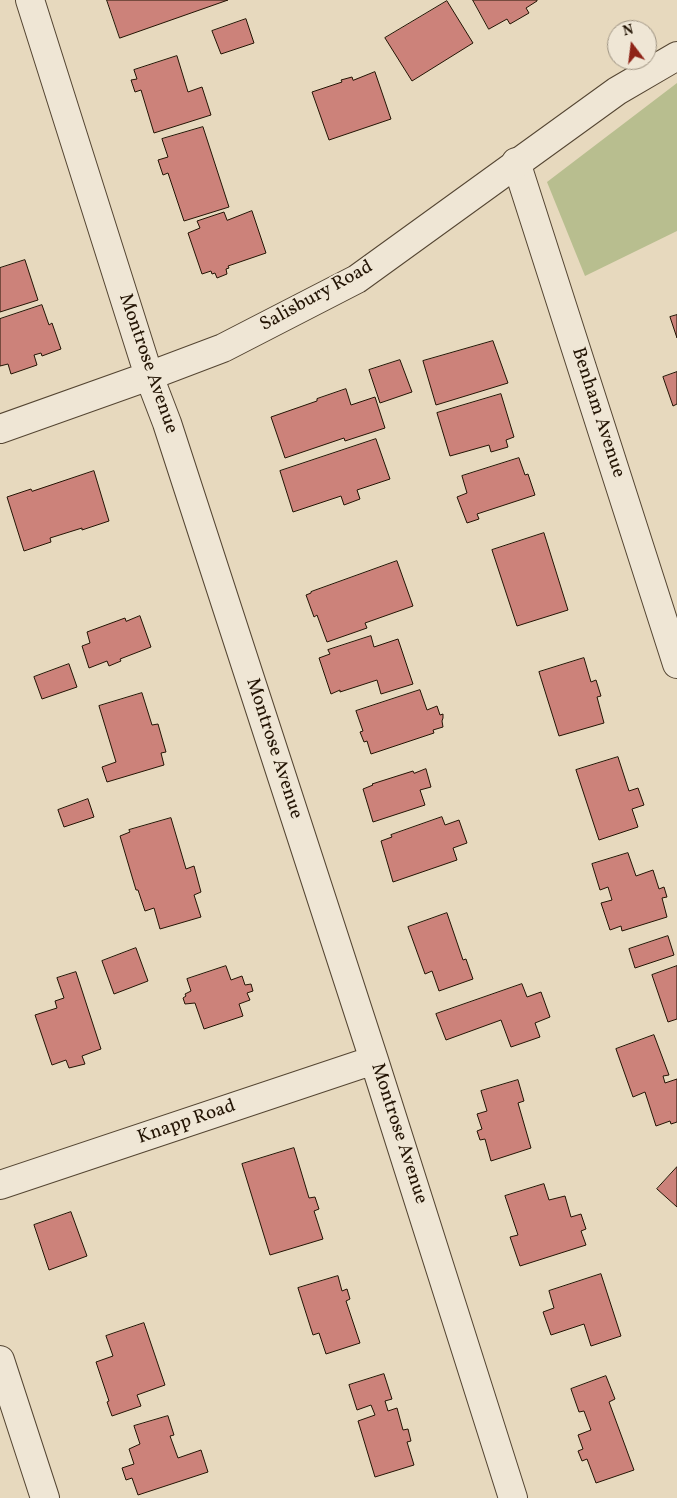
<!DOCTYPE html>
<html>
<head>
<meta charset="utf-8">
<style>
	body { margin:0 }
	#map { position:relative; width:677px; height:1498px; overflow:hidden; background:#e7d9be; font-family:Vollkorn,serif }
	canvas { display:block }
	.north { position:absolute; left:607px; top:20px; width:50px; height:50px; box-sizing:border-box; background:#efe6d5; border:1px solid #9d9281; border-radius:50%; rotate:345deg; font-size:14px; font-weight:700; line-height:20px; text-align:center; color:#231404 }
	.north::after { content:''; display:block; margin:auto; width:18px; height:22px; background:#8f2418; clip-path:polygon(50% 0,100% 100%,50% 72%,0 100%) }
</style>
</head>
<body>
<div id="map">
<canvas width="677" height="1498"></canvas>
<div class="north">N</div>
</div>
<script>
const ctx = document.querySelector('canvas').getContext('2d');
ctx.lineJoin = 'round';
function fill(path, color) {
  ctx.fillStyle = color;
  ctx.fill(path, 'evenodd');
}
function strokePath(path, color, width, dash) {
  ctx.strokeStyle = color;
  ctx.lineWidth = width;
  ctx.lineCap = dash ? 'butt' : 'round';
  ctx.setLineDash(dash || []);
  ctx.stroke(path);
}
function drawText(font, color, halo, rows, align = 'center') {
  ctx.font = font + ' Vollkorn,serif';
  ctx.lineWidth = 4;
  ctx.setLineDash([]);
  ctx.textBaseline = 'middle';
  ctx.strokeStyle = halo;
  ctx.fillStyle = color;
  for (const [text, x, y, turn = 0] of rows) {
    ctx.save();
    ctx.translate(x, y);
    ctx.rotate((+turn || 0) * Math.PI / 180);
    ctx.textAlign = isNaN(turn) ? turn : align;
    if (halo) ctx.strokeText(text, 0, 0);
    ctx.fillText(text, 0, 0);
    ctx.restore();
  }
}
const green = new Path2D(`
	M 677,83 L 677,231 L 585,276 L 547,182 Z`);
const building = new Path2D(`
	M 107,0 L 228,0 L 120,38 Z
	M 473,0 L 537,0 L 537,1 L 526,8 L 529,13 L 510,24 L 507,19 L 489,29 Z
	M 447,1 L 473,43 L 412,81 L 385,38 Z
	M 246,19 L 254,43 L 221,54 L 212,31 Z
	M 177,56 L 188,92 L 202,87 L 211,115 L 154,133 L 141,90 L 135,92 L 131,80 L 137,79 L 134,70 Z
	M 375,72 L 391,119 L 329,140 L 312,92 L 342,82 L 341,80 L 352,77 L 353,80 Z
	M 203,127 L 229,207 L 184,221 L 168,173 L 163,175 L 158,160 L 168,157 L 162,139 Z
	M 252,211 L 266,253 L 228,266 L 229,268 L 226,269 L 227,274 L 217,278 L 215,273 L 212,274 L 211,271 L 202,274 L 188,233 L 200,228 L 197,221 L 224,212 L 227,220 Z
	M 25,260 L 38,300 L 0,312 L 0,268 Z
	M 42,305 L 49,325 L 52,323 L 61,349 L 42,356 L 41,353 L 34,355 L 37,365 L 11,374 L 8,364 L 0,366 L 0,319 Z
	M 677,315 L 677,338 L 670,317 Z
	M 493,341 L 508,383 L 436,405 L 423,361 Z
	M 400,360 L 412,392 L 380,403 L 369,370 Z
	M 677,372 L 677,404 L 673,406 L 663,377 Z
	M 346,389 L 351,405 L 375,397 L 385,428 L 345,441 L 344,438 L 285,458 L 271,417 L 317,401 L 317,399 Z
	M 501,394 L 514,437 L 506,440 L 508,447 L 491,452 L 489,445 L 450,456 L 437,413 Z
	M 376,439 L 390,479 L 357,490 L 360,499 L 344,505 L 341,496 L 293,512 L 280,471 Z
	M 519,458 L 525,475 L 528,474 L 535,495 L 477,514 L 479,519 L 467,523 L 457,497 L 467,493 L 462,476 Z
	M 94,471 L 109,521 L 82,530 L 82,528 L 50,538 L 51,542 L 24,551 L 7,497 L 31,489 L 32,491 Z
	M 544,533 L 568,610 L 517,626 L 492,550 Z
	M 397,561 L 413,606 L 365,623 L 367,628 L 327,642 L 317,615 L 314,617 L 306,595 L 311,593 L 311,592 Z
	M 140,616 L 151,647 L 120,659 L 121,661 L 109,666 L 107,661 L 89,668 L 82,646 L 90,643 L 87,632 L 125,618 L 126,621 Z
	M 371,636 L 374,647 L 398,639 L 413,684 L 381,694 L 377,680 L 340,692 L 340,690 L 331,694 L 319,658 L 330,654 L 328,650 Z
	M 584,658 L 591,682 L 596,680 L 601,696 L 597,697 L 604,723 L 559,736 L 539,672 Z
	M 69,664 L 77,687 L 42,699 L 34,677 Z
	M 420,690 L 427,710 L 437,706 L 440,715 L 443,714 L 443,718 L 442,721 L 443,727 L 433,730 L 434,733 L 371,754 L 367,741 L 364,742 L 360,732 L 363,731 L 356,711 Z
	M 142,693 L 152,725 L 158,724 L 166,752 L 161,753 L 164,765 L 107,782 L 102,767 L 116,762 L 99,706 Z
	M 618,757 L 629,791 L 638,788 L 644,805 L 632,809 L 638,827 L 599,840 L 576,770 Z
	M 426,769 L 431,787 L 420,790 L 425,805 L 373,822 L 363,789 L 373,785 L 372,784 L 413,771 L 414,773 Z
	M 88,799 L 94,817 L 64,827 L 58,810 Z
	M 442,817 L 445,825 L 459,820 L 467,843 L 453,848 L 457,860 L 393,882 L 381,841 L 392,837 L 391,835 Z
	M 171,818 L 186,869 L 194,866 L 201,892 L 194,895 L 201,917 L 160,929 L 154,908 L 145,911 L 138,890 L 136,890 L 120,836 L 130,832 L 129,830 Z
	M 628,853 L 636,876 L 653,870 L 659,889 L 664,887 L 667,897 L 662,898 L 667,917 L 622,931 L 621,926 L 610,930 L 601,903 L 612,900 L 608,887 L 600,890 L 592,864 Z
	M 447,913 L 463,960 L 466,959 L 473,979 L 439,991 L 432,971 L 425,974 L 408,927 Z
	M 668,936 L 674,955 L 635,968 L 629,949 Z
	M 136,948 L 148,981 L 114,994 L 102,961 Z
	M 226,966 L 231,980 L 242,976 L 245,985 L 251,984 L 253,991 L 247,993 L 250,1000 L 239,1004 L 243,1016 L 204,1029 L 195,1003 L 185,1004 L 183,998 L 186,996 L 185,994 L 191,991 L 187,979 Z
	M 677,966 L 677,1019 L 668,1022 L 652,975 Z
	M 76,972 L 101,1049 L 82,1056 L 85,1064 L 69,1068 L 66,1060 L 52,1065 L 35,1015 L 57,1008 L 55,1001 L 64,998 L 57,978 Z
	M 522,984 L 527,997 L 541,992 L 550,1017 L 535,1023 L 540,1037 L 511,1047 L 501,1020 L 446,1040 L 436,1014 Z
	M 654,1035 L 669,1075 L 663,1076 L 665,1083 L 677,1079 L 677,1122 L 671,1124 L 670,1121 L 656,1126 L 645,1092 L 633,1097 L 616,1049 Z
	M 518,1080 L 524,1101 L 518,1103 L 531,1148 L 491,1161 L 485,1139 L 480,1140 L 477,1131 L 482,1129 L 477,1114 L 487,1111 L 481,1091 Z
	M 294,1148 L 309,1198 L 315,1197 L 319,1209 L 314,1211 L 323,1239 L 270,1255 L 242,1164 Z
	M 677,1167 L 677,1207 L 657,1189 Z
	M 544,1184 L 549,1200 L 565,1196 L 571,1217 L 581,1214 L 586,1229 L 581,1231 L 586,1245 L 520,1266 L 510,1237 L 518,1235 L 505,1196 Z
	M 71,1212 L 87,1256 L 49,1270 L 34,1225 Z
	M 601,1274 L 621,1336 L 591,1346 L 584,1324 L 551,1335 L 543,1312 L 554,1308 L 549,1291 Z
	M 338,1276 L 342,1291 L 347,1289 L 350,1299 L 346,1301 L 360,1343 L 326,1354 L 319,1333 L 313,1335 L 298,1288 Z
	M 144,1323 L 165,1385 L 137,1395 L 141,1406 L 112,1416 L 107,1402 L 109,1401 L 96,1362 L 113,1356 L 106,1336 Z
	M 384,1374 L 392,1399 L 385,1401 L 388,1411 L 397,1408 L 403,1430 L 408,1429 L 411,1441 L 407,1442 L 414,1465 L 375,1477 L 358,1421 L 375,1415 L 371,1405 L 357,1410 L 349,1385 Z
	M 606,1376 L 615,1399 L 609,1402 L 634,1470 L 596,1483 L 587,1459 L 582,1461 L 578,1451 L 583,1449 L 578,1435 L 591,1430 L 584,1411 L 579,1412 L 571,1389 Z
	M 168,1416 L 174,1435 L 170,1436 L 178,1458 L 201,1450 L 208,1472 L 138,1495 L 132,1478 L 126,1480 L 122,1468 L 134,1464 L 129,1449 L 140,1444 L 134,1426 Z`);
const minor = new Path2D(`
	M 516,162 L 677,664
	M 149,376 L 167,423 L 374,1060 L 513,1498
	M 0,1185 L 374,1060
	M 0,1360 L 45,1498`);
const tertiary = new Path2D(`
	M 30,0 L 149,376
	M 0,429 L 149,376 L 223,348 L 357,279 L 617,91 L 677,56`);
const streetNames = [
	["Salisbury Road",317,297,-29],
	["Montrose Avenue",147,364,71],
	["Benham Avenue",597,413,72],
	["Montrose Avenue",273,749,72],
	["Knapp Road",187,1123,-19],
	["Montrose Avenue",398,1134,72]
];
fill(green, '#b8be8f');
fill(building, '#cc827a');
strokePath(building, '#231404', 1);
strokePath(minor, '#544532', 30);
strokePath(tertiary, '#544532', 30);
strokePath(minor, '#efe6d5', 28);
strokePath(tertiary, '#efe6d5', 28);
drawText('19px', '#231404', '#efe6d5', streetNames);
</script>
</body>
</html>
